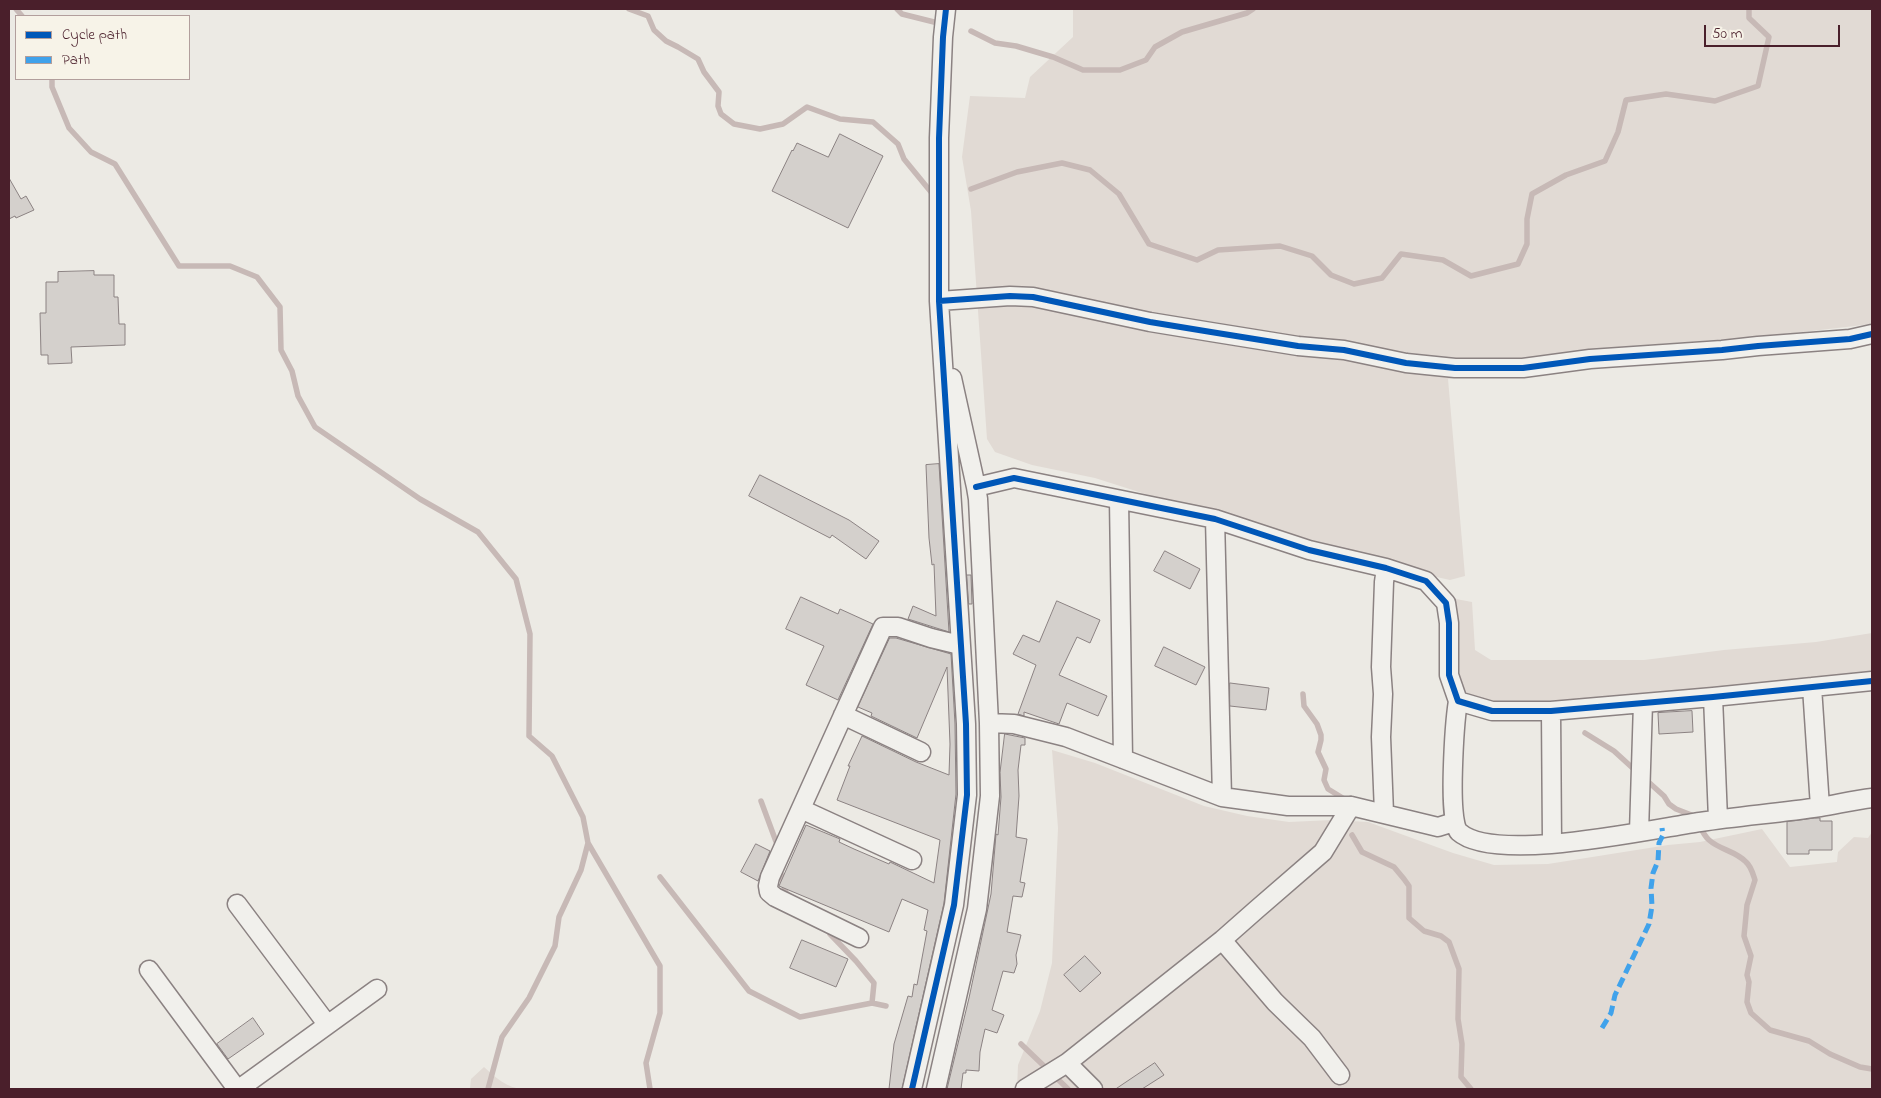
<!DOCTYPE html>
<html>
<head>
<meta charset="utf-8">
<style>
	body { margin:0 }
	#map { position:relative; width:1881px; height:1098px; overflow:hidden; background:#eceae4; font-family:"Indie Flower",sans-serif }
	canvas { display:block }
	.frame { position:absolute; inset:0; border:10px solid #4a1f2b; pointer-events:none }
	.legend { position:absolute; left:15px; top:15px; width:175px; height:65px; box-sizing:border-box; background:#f7f3e8; border:1px solid #b29e9c; margin:0; padding:6px 9px; list-style:none; font-size:15px; color:#4a1f2b }
	.legend li { display:flex; align-items:center; gap:10px; height:25px }
	.legend b { width:25px; border:1px solid #b29e9c }
	.scale { position:absolute; left:1704px; top:25px; width:136px; height:22px; box-sizing:border-box; border:2px solid #4a1f2b; border-top:0; padding-left:6px; font-size:15px; line-height:18px; white-space:nowrap; color:#4a1f2b; -webkit-text-stroke:4px #f7f3e8; paint-order:stroke }
</style>
</head>
<body>
<div id="map">
<canvas width="1881" height="1098"></canvas>
<div class="frame"></div>
<ul class="legend">
<li><b style="height:6px;background:#0057b8"></b>Cycle path</li>
<li><b style="height:6px;background:#40a2eb"></b>Path</li>
</ul>
<div class="scale">50 m</div>
</div>
<script>
const ctx = document.querySelector('canvas').getContext('2d');
ctx.lineJoin = 'round';
function fill(path, color) {
  ctx.fillStyle = color;
  ctx.fill(path, 'evenodd');
}
function strokePath(path, color, width, dash) {
  ctx.strokeStyle = color;
  ctx.lineWidth = width;
  ctx.lineCap = dash ? 'butt' : 'round';
  ctx.setLineDash(dash || []);
  ctx.stroke(path);
}
const green = new Path2D(`
	M 1073,9 L 1872,9 L 1872,324 L 1759,337 L 1631,346 L 1534,356 L 1494,371 L 1448,379 L 1465,576 L 1450,580 L 1432,576 L 1407,564 L 1312,540 L 1228,516 L 1183,506 L 1095,478 L 1032,465 L 995,452 L 987,439 L 971,211 L 962,157 L 970,96 L 1025,98 L 1030,77 L 1073,37 Z
	M 1456,599 L 1472,602 L 1475,650 L 1491,660 L 1644,660 L 1724,650 L 1816,642 L 1872,633 L 1872,673 L 1645,700 L 1497,704 L 1465,696 L 1454,669 Z
	M 1052,750 L 1095,763 L 1204,806 L 1247,816 L 1289,822 L 1332,820 L 1368,822 L 1453,853 L 1494,865 L 1548,864 L 1668,845 L 1700,842 L 1762,829 L 1790,867 L 1837,862 L 1838,852 L 1854,837 L 1868,838 L 1872,832 L 1872,1089 L 1017,1089 L 1018,1065 L 1040,1011 L 1052,963 L 1058,828 Z
	M 484,1067 C 496,1078 507,1088 523,1089 L 470,1089 L 471,1079 Z`);
const stream = new Path2D(`
	M 16,9 L 22,16
	M 629,9 L 648,16 L 654,30 L 666,41 L 678,47 L 698,59 L 704,72 L 719,92 L 718,106 L 721,114 L 734,124 L 760,129 L 783,124 L 807,107 L 840,119 L 873,122 L 898,144 L 904,159 L 931,192
	M 897,9 L 902,14 L 942,24
	M 971,31 L 995,43 L 1016,46 L 1053,57 L 1083,70 L 1120,70 L 1146,60 L 1155,47 L 1182,32 L 1247,13 L 1253,9
	M 52,79 L 52,87 L 69,128 L 91,152 L 115,164 L 179,266 L 230,266 L 257,277 L 280,307 L 281,350 L 292,371 L 298,396 L 315,427 L 420,499 L 478,532 L 516,579 L 530,634 L 529,736 L 552,756 L 583,817 L 588,843 L 581,870 L 559,917 L 555,946 L 529,998 L 502,1037 L 488,1089
	M 971,189 L 1017,172 L 1062,163 L 1090,170 L 1119,194 L 1149,244 L 1197,260 L 1218,250 L 1280,246 L 1312,256 L 1331,275 L 1354,284 L 1382,278 L 1401,254 L 1443,260 L 1471,276 L 1518,264 L 1527,244 L 1527,219 L 1532,194 L 1566,175 L 1605,161 L 1618,132 L 1626,100 L 1666,94 L 1715,101 L 1758,86 L 1769,37 L 1749,18 L 1749,9
	M 1303,694 L 1304,706 L 1317,724 L 1321,735 L 1321,740 L 1318,752 L 1326,769 L 1324,780 L 1328,789 L 1346,800
	M 1585,733 L 1614,751 L 1637,772
	M 1644,778 L 1664,796 L 1669,804 L 1676,809 L 1694,816 C 1700,823 1701,833 1709,840 C 1720,850 1736,851 1746,862 C 1751,866 1753,874 1755,880 L 1747,905 L 1744,936 L 1751,956 L 1747,975 L 1749,982 L 1747,1002 L 1751,1013 L 1770,1030 L 1809,1041 L 1830,1054 L 1860,1067 L 1872,1069
	M 761,801 L 778,847
	M 1352,835 L 1362,852 L 1394,867 L 1404,879 L 1409,886 L 1409,918 L 1424,931 L 1441,936 L 1449,942 L 1459,969 L 1458,1019 L 1462,1044 L 1461,1077 L 1471,1089
	M 588,843 L 660,966 L 660,1013 L 646,1063 L 650,1089
	M 781,874 L 786,893 L 790,896
	M 660,877 L 749,991 L 800,1017 L 872,1003
	M 830,934 L 856,961 L 874,983 L 872,1003 L 886,1006
	M 1021,1044 L 1068,1089`);
const building = new Path2D(`
	M 840,134 L 883,156 L 848,228 L 772,191 L 792,150 L 793,151 L 797,143 L 828,157 Z
	M 9,178 L 21,199 L 26,196 L 34,210 L 16,218 L 15,216 L 9,219 Z
	M 94,271 L 94,275 L 114,275 L 114,297 L 118,297 L 119,324 L 125,324 L 125,345 L 71,347 L 72,363 L 48,364 L 48,355 L 41,355 L 40,313 L 46,313 L 46,282 L 58,282 L 58,272 Z
	M 939,464 L 949,632 L 908,619 L 913,606 L 936,616 L 934,564 L 932,565 L 929,538 L 926,465 Z
	M 760,475 L 849,520 L 879,541 L 866,559 L 832,535 L 830,538 L 749,496 Z
	M 1165,551 L 1200,569 L 1190,589 L 1154,571 Z
	M 967,575 L 971,575 L 972,604 L 969,604 Z
	M 801,597 L 838,614 L 840,609 L 873,624 L 838,700 L 806,685 L 824,646 L 786,629 Z
	M 1057,601 L 1100,620 L 1090,643 L 1077,637 L 1059,675 L 1107,696 L 1098,716 L 1067,703 L 1059,724 L 1024,712 L 1024,716 L 1018,714 L 1036,665 L 1013,654 L 1023,635 L 1039,642 Z
	M 890,638 L 896,638 L 951,654 L 955,724 L 956,794 L 944,903 L 902,1089 L 889,1089 L 894,1044 L 908,996 L 912,997 L 914,984 L 917,985 L 927,931 L 924,930 L 928,910 L 902,899 L 889,932 L 779,886 L 806,825 L 840,839 L 839,842 L 854,849 L 889,864 L 890,862 L 934,883 L 940,840 L 837,800 L 850,766 L 848,766 L 862,736 L 916,762 L 949,775 L 950,744 L 947,667 L 917,738 L 871,716 L 872,713 L 858,707 Z
	M 1164,647 L 1205,667 L 1196,685 L 1155,666 Z
	M 1230,683 L 1269,688 L 1266,710 L 1230,706 Z
	M 1692,711 L 1693,732 L 1659,734 L 1658,713 Z
	M 1005,734 L 1025,738 L 1025,745 L 1021,745 L 1018,770 L 1019,796 L 1016,837 L 1027,839 L 1020,882 L 1025,883 L 1022,897 L 1013,896 L 1007,932 L 1021,935 L 1016,955 L 1017,964 L 1014,973 L 1003,971 L 992,1010 L 1004,1015 L 997,1033 L 985,1029 L 980,1052 L 979,1071 L 966,1070 L 966,1073 L 963,1073 L 961,1089 L 947,1089 L 969,998 L 991,894 L 996,834 L 998,835 L 1001,797 L 1000,773 Z
	M 1815,818 L 1820,818 L 1820,821 L 1832,821 L 1832,850 L 1809,850 L 1809,854 L 1787,854 L 1787,822 Z
	M 756,844 L 770,851 L 758,881 L 741,872 Z
	M 802,940 L 848,959 L 836,987 L 790,968 Z
	M 1085,956 L 1101,973 L 1080,992 L 1064,975 Z
	M 253,1018 L 264,1034 L 228,1059 L 217,1044 Z
	M 1155,1063 L 1164,1075 L 1142,1089 L 1116,1089 Z`);
const minor = new Path2D(`
	M 939,301 L 1010,296 L 1033,297 L 1150,322 L 1211,332 L 1298,346 L 1344,350 L 1406,363 L 1455,368 L 1523,368 L 1590,359 L 1722,350 L 1758,346 L 1850,339 L 1872,334
	M 976,487 L 1014,478 L 1215,519 L 1309,550 L 1386,568 L 1426,581 L 1446,603 L 1449,623 L 1449,675 L 1458,701 L 1492,711 L 1551,711 L 1713,697 L 1872,681
	M 1119,500 L 1123,759
	M 1215,519 L 1222,797
	M 1812,687 L 1820,807
	M 1713,697 L 1718,819
	M 1458,701 C 1455,720 1447,821 1459,832 C 1495,864 1652,829 1700,822 C 1740,816 1780,813 1820,807 C 1838,804 1855,800 1872,798
	M 1551,711 L 1552,843
	M 843,715 L 921,752
	M 989,723 L 1014,724 L 1066,737 L 1222,797 L 1288,806 L 1351,806 L 1438,827 L 1454,822
	M 801,809 L 912,860
	M 1384,813 L 1381,737 L 1383,694 L 1381,667 L 1384,582 L 1386,568
	M 1639,832 L 1643,703
	M 237,904 L 327,1024
	M 859,938 L 775,897 L 769,892 L 768,886 L 770,877 L 883,627 L 898,627 L 931,638 L 960,645
	M 1222,940 L 1275,1002 L 1312,1038 L 1340,1075
	M 149,970 L 237,1089
	M 1067,1063 L 1093,1089
	M 239,1089 L 377,989
	M 912,1089 L 954,905 L 967,795 L 966,724 L 939,301 L 939,138 L 943,37 L 946,9
	M 936,1089 L 977,909 L 990,796 L 989,723 L 978,499 L 976,487 L 952,378
	M 1025,1089 L 1067,1063 L 1222,940 L 1256,910 L 1323,852 L 1351,806`);
const quiet = new Path2D(`
	M 1602,1028 L 1611,1013 L 1615,995 L 1649,924 L 1652,906 L 1651,888 L 1653,873 L 1658,861 L 1659,843 L 1663,835 L 1662,828`);
const cycleway = new Path2D(`
	M 939,301 L 1010,296 L 1033,297 L 1150,322 L 1211,332 L 1298,346 L 1344,350 L 1406,363 L 1455,368 L 1523,368 L 1590,359 L 1722,350 L 1758,346 L 1850,339 L 1872,334
	M 976,487 L 1014,478 L 1215,519 L 1309,550 L 1386,568 L 1426,581 L 1446,603 L 1449,623 L 1449,675 L 1458,701 L 1492,711 L 1551,711 L 1713,697 L 1872,681
	M 912,1089 L 954,905 L 967,795 L 966,724 L 939,301 L 939,138 L 943,37 L 946,9`);
fill(green, '#e1dad4');
strokePath(stream, '#c7b9b6', 5.5);
fill(building, '#d4d0cc');
strokePath(building, '#8b8282', 1);
strokePath(minor, '#8b8282', 21);
strokePath(minor, '#f1f0ec', 18);
strokePath(quiet, '#40a2eb', 5, [10, 5]);
strokePath(cycleway, '#0057b8', 6);
</script>
</body>
</html>
